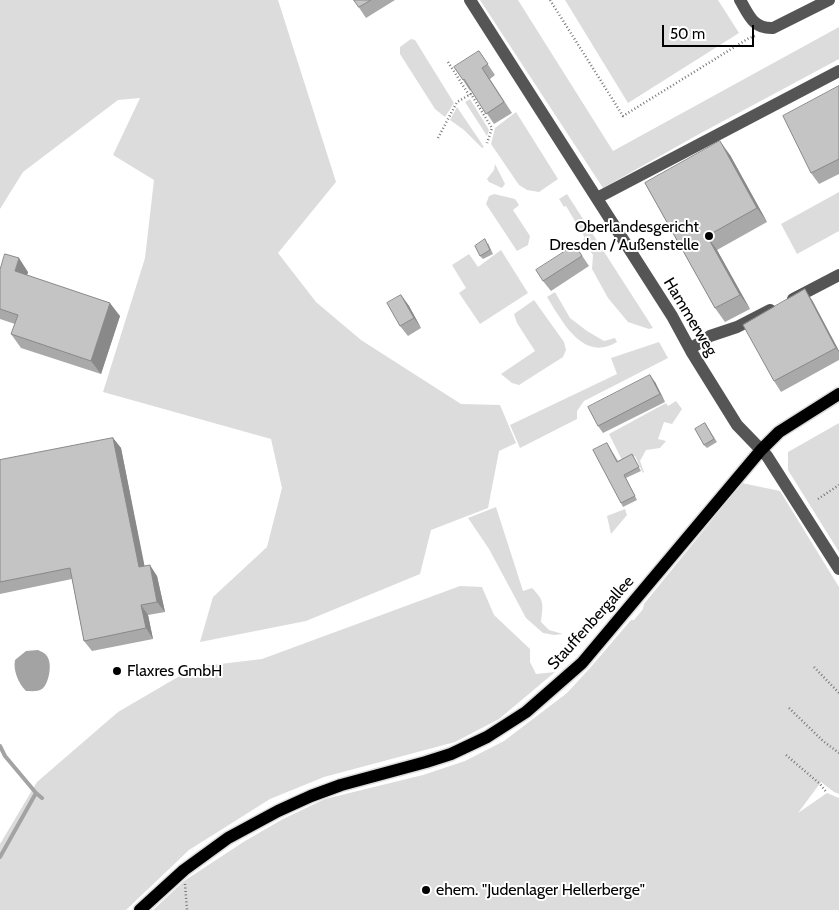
<!DOCTYPE html>
<html>
<head>
<meta charset="utf-8">
<style>
	body { margin:0 }
	#map { position:relative; width:839px; height:910px; overflow:hidden; background:#fff; font-family:Cabin,sans-serif }
	canvas { display:block }
	.scale { position:absolute; left:662px; top:25px; width:92px; height:22px; box-sizing:border-box; border:2px solid #000; border-top:0; padding-left:6px; font-size:15px; line-height:18px; white-space:nowrap; color:#000; -webkit-text-stroke:4px #fff; paint-order:stroke }
</style>
</head>
<body>
<div id="map">
<canvas width="839" height="910"></canvas>
<div class="scale">50 m</div>
</div>
<script>
const ctx = document.querySelector('canvas').getContext('2d');
ctx.lineJoin = 'round';
function fill(path, color) {
  ctx.fillStyle = color;
  ctx.fill(path, 'evenodd');
}
function strokePath(path, color, width, dash) {
  ctx.strokeStyle = color;
  ctx.lineWidth = width;
  ctx.lineCap = dash ? 'butt' : 'round';
  ctx.setLineDash(dash || []);
  ctx.stroke(path);
}
function drawText(font, color, halo, rows, align = 'center') {
  ctx.font = font + ' Cabin,sans-serif';
  ctx.lineWidth = 4;
  ctx.setLineDash([]);
  ctx.textBaseline = 'middle';
  ctx.strokeStyle = halo;
  ctx.fillStyle = color;
  for (const [text, x, y, turn = 0] of rows) {
    ctx.save();
    ctx.translate(x, y);
    ctx.rotate((+turn || 0) * Math.PI / 180);
    ctx.textAlign = isNaN(turn) ? turn : align;
    if (halo) ctx.strokeText(text, 0, 0);
    ctx.fillText(text, 0, 0);
    ctx.restore();
  }
}
const green = new Path2D(`
	M 0,0 L 278,0 L 336,182 L 278,253 L 316,302 L 361,340 L 461,404 L 500,405 L 516,443 L 499,451 L 488,508 L 431,530 L 420,574 L 306,621 L 200,642 L 213,597 L 267,547 L 282,488 L 271,439 L 103,392 L 145,258 L 154,180 L 113,155 L 140,98 L 118,100 L 23,172 L 0,209 Z
	M 480,0 L 518,0 L 613,151 L 839,27 L 839,59 L 701,133 L 603,188 Z
	M 565,0 L 718,0 L 739,33 L 628,103 Z
	M 411,39 L 415,40 L 454,103 L 445,117 L 435,109 L 400,54 L 400,47 Z
	M 470,99 L 489,130 L 487,136 L 465,102 Z
	M 457,107 L 484,147 L 482,148 L 464,130 L 450,120 Z
	M 516,112 L 558,179 L 539,192 L 527,190 L 519,185 L 491,144 L 495,128 Z
	M 495,164 L 505,184 L 502,188 L 489,182 L 487,179 L 494,170 Z
	M 839,192 L 839,231 L 797,254 L 781,224 Z
	M 494,194 L 515,199 L 519,205 L 513,210 L 530,236 L 528,245 L 517,251 L 486,204 L 489,196 Z
	M 567,194 L 653,328 L 649,329 L 628,322 L 608,298 L 592,269 L 593,255 L 583,240 L 585,238 L 566,206 L 564,207 L 559,199 Z
	M 501,250 L 528,293 L 480,324 L 459,293 L 466,288 L 452,265 L 469,254 L 478,267 Z
	M 555,292 L 570,318 L 587,331 L 604,341 L 615,338 L 617,342 C 583,363 562,321 547,297 Z
	M 534,300 L 564,342 L 566,350 L 563,357 L 519,385 L 512,383 L 501,374 L 535,351 L 517,323 L 514,314 Z
	M 659,342 L 668,358 L 584,401 L 577,411 L 577,419 L 520,448 L 510,425 L 617,374 L 611,358 Z
	M 676,401 L 682,409 L 672,424 L 664,422 L 658,439 L 666,441 L 660,448 L 646,450 L 640,461 L 644,472 L 643,473 L 635,456 L 623,462 L 609,434 L 666,403 L 668,406 Z
	M 839,423 L 839,552 L 788,470 L 788,452 Z
	M 742,483 L 780,491 L 839,587 L 839,794 L 834,792 L 821,782 L 798,813 L 827,793 L 839,798 L 839,910 L 153,910 L 184,881 L 245,841 L 283,819 L 325,799 L 423,775 L 465,761 L 504,741 L 567,693 L 590,668 L 631,620 L 634,620 L 643,609 L 644,604 Z
	M 496,507 L 523,591 L 532,588 C 545,601 543,604 541,622 L 549,630 L 563,634 L 554,635 L 543,633 L 526,618 L 489,549 L 468,518 Z
	M 625,509 L 627,515 L 611,534 L 607,516 Z
	M 460,586 L 482,587 L 494,615 L 530,649 L 530,662 L 536,674 L 555,672 L 499,719 L 455,742 L 324,777 L 270,799 L 189,850 L 126,910 L 0,910 L 0,844 L 37,782 L 118,712 L 195,667 L 262,659 Z`);
const water = new Path2D(`
	M 38,650 C 42,652 46,653 48,658 C 52,665 49,684 42,689 C 38,692 31,691 26,691 C 18,683 13,670 15,660 L 26,651 Z`);
const stream = new Path2D(`
	M 0,746 L 5,756 L 36,793 L 42,798
	M 0,857 L 36,793`);
const path = new Path2D(`
	M 550,0 L 623,116 L 749,38 L 755,36
	M 448,62 L 469,95
	M 438,138 L 457,102 L 471,94 L 492,128 L 487,143
	M 818,499 L 839,485
	M 814,667 L 839,693
	M 789,708 L 823,741 L 839,753
	M 786,755 L 820,784 L 827,793
	M 185,884 L 187,910`);
const minor = new Path2D(`
	M 470,0 L 672,316 L 691,351 L 737,425 L 767,456 L 839,569
	M 740,0 C 749,15 753,29 773,28 L 829,0
	M 597,198 L 839,71
	M 793,299 L 839,275
	M 690,349 L 710,336 L 737,327 L 770,310`);
const major = new Path2D(`
	M 140,910 L 184,870 L 228,838 L 278,811 L 311,796 L 341,785 L 426,762 L 451,754 L 487,737 L 526,712 L 582,663 L 761,450 L 779,432 L 839,394`);
const wall = new Path2D(`
	M 354,0 L 395,0 L 366,18 Z
	M 479,51 L 495,75 L 490,79 L 512,113 L 494,124 L 471,90 L 470,91 L 463,80 Z
	M 839,86 L 839,174 L 819,184 L 811,173 Z
	M 730,155 L 767,222 L 717,250 L 750,309 L 725,322 L 715,308 L 645,183 Z
	M 488,243 L 493,254 L 483,259 L 480,256 Z
	M 575,245 L 589,266 L 551,291 L 543,281 Z
	M 0,270 L 28,272 L 27,275 L 120,316 L 101,374 L 21,348 L 11,334 L 15,324 L 0,319 Z
	M 401,295 L 409,306 L 421,328 L 408,336 L 400,326 Z
	M 812,300 L 839,351 L 839,360 L 781,392 L 774,381 Z
	M 655,382 L 665,402 L 603,433 L 598,426 Z
	M 705,423 L 717,442 L 707,448 L 704,445 Z
	M 113,438 L 121,448 L 144,566 L 157,576 L 165,612 L 148,615 L 153,639 L 92,651 L 84,641 L 72,579 L 0,594 L 0,460 Z
	M 607,443 L 618,461 L 632,454 L 641,471 L 626,478 L 637,500 L 623,507 L 621,503 Z`);
const shadedWall = new Path2D(`
	M 720,141 L 730,155 L 767,222 L 757,208 Z
	M 707,236 L 717,250 L 750,309 L 740,295 Z
	M 19,258 L 28,272 L 24,285 L 15,271 Z
	M 805,289 L 812,300 L 839,351 L 839,352 L 836,348 Z
	M 401,295 L 409,306 L 421,328 L 414,318 Z
	M 110,303 L 120,316 L 101,374 L 91,361 Z
	M 650,375 L 655,382 L 665,402 L 660,394 Z
	M 113,438 L 121,448 L 147,578 L 139,567 Z
	M 150,565 L 157,576 L 165,612 L 157,602 Z
	M 141,605 L 148,615 L 153,639 L 146,628 Z`);
const building = new Path2D(`
	M 354,0 L 371,0 L 359,7 Z
	M 479,51 L 488,64 L 482,68 L 504,102 L 486,114 L 464,79 L 463,80 L 454,67 Z
	M 839,86 L 839,159 L 811,173 L 783,116 Z
	M 720,141 L 757,208 L 707,236 L 740,295 L 715,308 L 645,183 Z
	M 485,239 L 490,250 L 480,256 L 475,246 Z
	M 575,245 L 582,256 L 543,281 L 536,270 Z
	M 5,254 L 19,258 L 15,271 L 110,303 L 91,361 L 11,334 L 18,315 L 0,309 L 0,270 Z
	M 805,289 L 836,348 L 774,381 L 743,325 Z
	M 401,295 L 414,318 L 400,326 L 387,303 Z
	M 650,375 L 660,394 L 598,426 L 588,407 Z
	M 705,423 L 714,439 L 704,445 L 695,429 Z
	M 113,438 L 139,567 L 150,565 L 157,602 L 141,605 L 146,628 L 84,641 L 70,568 L 0,582 L 0,460 Z
	M 607,443 L 617,462 L 632,454 L 639,467 L 624,475 L 635,496 L 621,503 L 593,450 Z`);
const markers = [
	[709,236,5,"#000"],
	[117,671,5,"#000"],
	[426,890,5,"#000"]
];
const poiNames = [
	["Oberlandesgericht",699,227,"right"],
	["Dresden / Außenstelle",699,245,"right"],
	["Flaxres GmbH",127,671],
	["ehem. \"Judenlager Hellerberge\"",436,890]
];
const streetNames = [
	["Hammerweg",690,317,59],
	["Stauffenbergallee",591,623,-48]
];
fill(green, '#dcdcdc');
fill(water, '#a3a3a3');
strokePath(stream, '#a3a3a3', 4);
strokePath(major, '#dbdbdb', 15);
strokePath(path, '#777', 2.5, [1, 2.5]);
strokePath(minor, '#555', 12);
strokePath(major, '#000', 12);
fill(wall, '#a9a9a9');
fill(shadedWall, '#898989');
fill(building, '#c4c4c4');
strokePath(building, '#898989', 1);
for (const [x, y, r, color] of markers) {
  const dot = new Path2D();
  dot.arc(x, y, r, 0, 2 * Math.PI);
  ctx.fillStyle = color;
  ctx.fill(dot);
  strokePath(dot, '#fff', 2);
}
drawText('16px', '#000', '#fff', poiNames, 'left');
drawText('16px', '#000', '#fff', streetNames);
</script>
</body>
</html>
